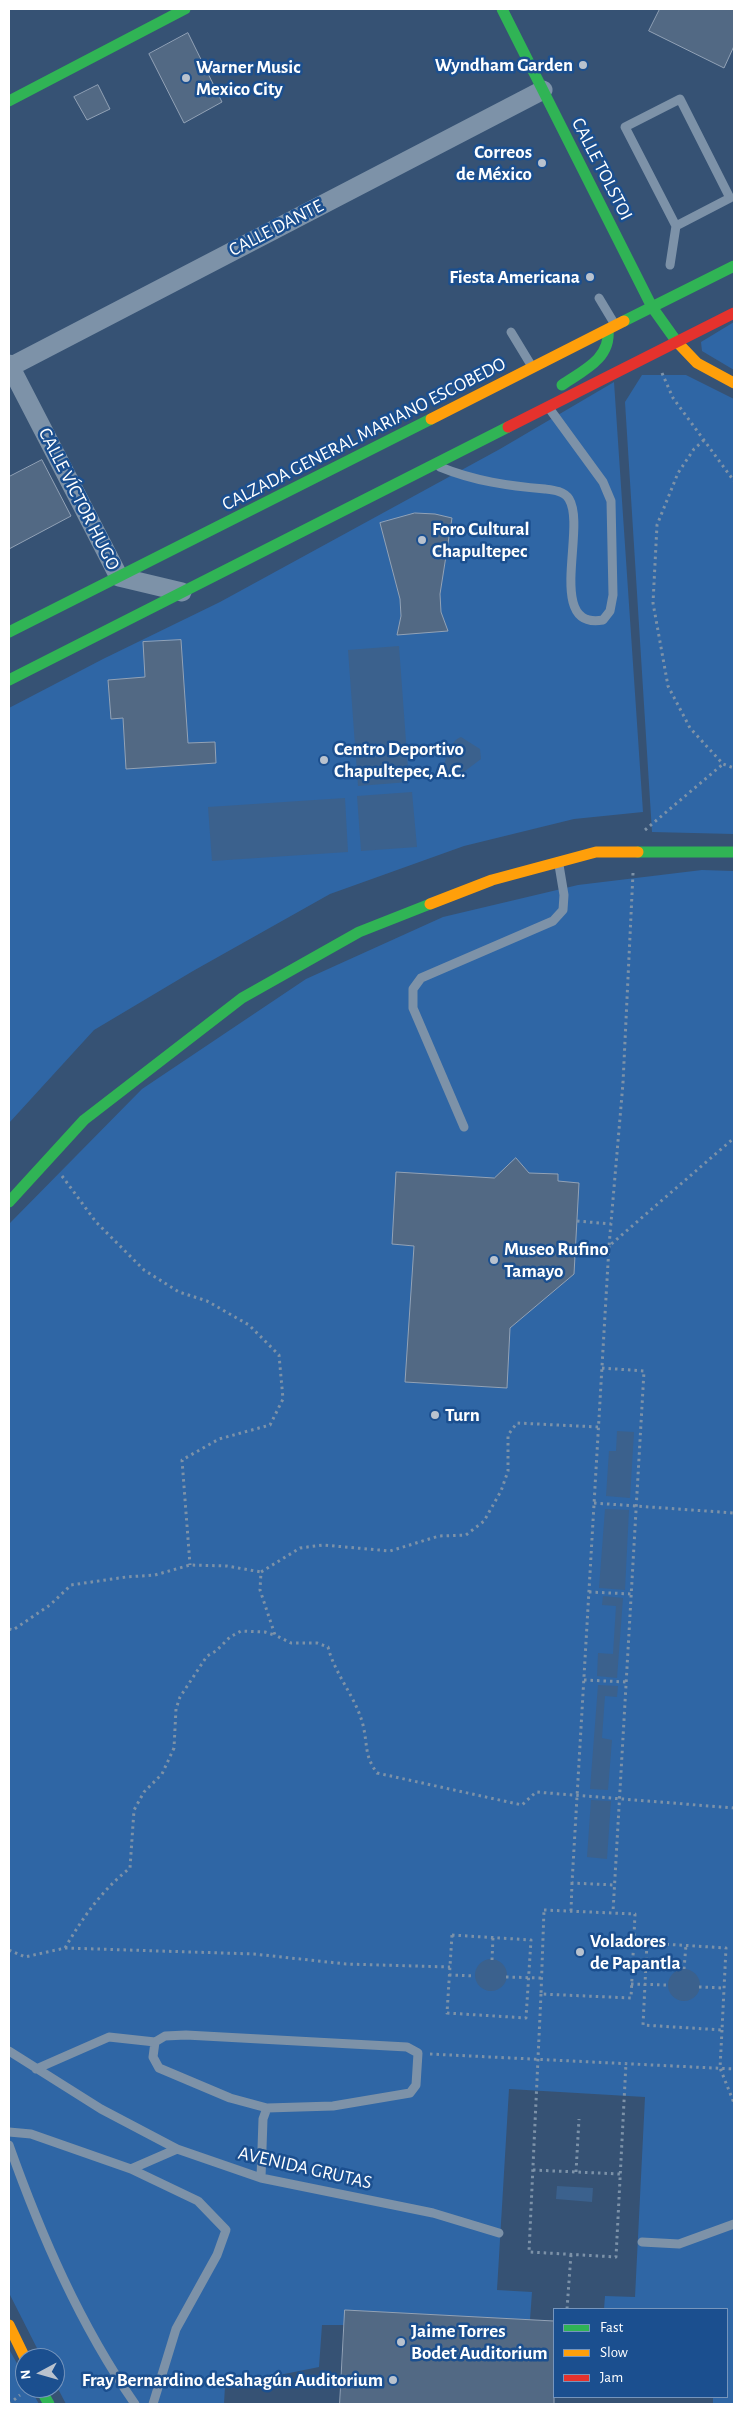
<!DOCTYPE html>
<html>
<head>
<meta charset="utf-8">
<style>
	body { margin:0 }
	#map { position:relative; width:743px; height:2413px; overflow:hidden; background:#365274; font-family:"Alegreya Sans",sans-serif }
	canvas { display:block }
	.frame { position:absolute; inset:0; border:10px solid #fff; pointer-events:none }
	.legend { position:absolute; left:553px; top:2308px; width:175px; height:90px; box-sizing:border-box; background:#1b4f8f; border:1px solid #7695bc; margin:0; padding:6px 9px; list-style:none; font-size:15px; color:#fff }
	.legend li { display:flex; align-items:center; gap:10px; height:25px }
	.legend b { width:25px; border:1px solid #7695bc }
	.north { position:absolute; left:15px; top:2348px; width:50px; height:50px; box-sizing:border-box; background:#1b4f8f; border:1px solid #7695bc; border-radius:50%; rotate:264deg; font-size:14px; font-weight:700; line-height:20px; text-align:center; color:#fff }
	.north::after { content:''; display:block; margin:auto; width:18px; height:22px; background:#b9c2ce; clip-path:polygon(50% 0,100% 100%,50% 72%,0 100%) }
</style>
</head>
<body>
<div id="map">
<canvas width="743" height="2413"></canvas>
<div class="frame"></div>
<ul class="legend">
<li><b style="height:6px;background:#30b455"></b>Fast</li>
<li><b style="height:6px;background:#ff9f0a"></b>Slow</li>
<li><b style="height:6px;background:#e5322d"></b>Jam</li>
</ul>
<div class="north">N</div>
</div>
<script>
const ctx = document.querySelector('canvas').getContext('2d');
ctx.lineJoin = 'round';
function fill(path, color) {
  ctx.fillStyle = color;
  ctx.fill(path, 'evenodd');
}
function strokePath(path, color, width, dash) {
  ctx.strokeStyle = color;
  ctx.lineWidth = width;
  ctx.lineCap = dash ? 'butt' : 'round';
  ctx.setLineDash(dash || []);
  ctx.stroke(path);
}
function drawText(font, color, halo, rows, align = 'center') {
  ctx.font = font + ' "Alegreya Sans",sans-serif';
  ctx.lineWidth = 5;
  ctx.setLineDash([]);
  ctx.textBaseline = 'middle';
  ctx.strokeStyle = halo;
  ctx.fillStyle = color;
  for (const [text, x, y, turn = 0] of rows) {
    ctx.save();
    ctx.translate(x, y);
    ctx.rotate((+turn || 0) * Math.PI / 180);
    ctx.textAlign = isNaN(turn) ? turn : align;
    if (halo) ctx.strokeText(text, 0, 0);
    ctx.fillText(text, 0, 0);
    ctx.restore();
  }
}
const green = new Path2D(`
	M 734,322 L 734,370 L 702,351 L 701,342 Z
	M 642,375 L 686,375 L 734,399 L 734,834 L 652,832 L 625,402 Z
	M 614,382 L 643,812 L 574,819 L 464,846 L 330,894 L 193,971 L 94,1030 L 9,1123 L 9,708 L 103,659 L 220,602 L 500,449 Z
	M 702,870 L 734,871 L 734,2404 L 713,2404 L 713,2397 L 727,2397 L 727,2309 L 604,2309 L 605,2296 L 635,2297 L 645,2097 L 509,2089 L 497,2290 L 532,2292 L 530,2320 L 346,2310 L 344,2325 L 322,2325 L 319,2367 L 225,2386 L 224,2404 L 66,2404 L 55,2383 L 55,2358 L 42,2358 L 9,2293 L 9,1224 L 142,1089 L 306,979 L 443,917 L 578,885 Z
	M 9,2349 L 25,2378 L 25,2388 L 30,2388 L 39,2404 L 9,2404 Z`);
const water = new Path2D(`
	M 399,646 L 409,782 L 358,786 L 348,650 Z
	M 461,737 L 480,749 L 481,759 L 461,774 L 450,776 L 444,768 C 445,758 451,740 461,737 Z
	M 412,792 L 417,847 L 361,851 L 357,796 Z
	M 345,798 L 348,852 L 212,861 L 208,807 Z
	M 617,1431 L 634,1432 L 630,1498 L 606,1496 L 609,1451 L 616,1451 Z
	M 605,1509 L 629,1510 L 625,1590 L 599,1588 Z
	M 603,1596 L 623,1598 L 617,1678 L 597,1676 L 598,1653 L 613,1654 L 616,1606 L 602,1605 Z
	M 598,1685 L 618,1686 L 617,1697 L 605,1696 L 602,1738 L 612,1740 L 608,1790 L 590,1789 Z
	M 591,1800 L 611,1801 L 607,1859 L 587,1857 Z
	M475 1975a16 16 0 1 1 32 0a16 16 0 1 1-32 0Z
	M668 1985a16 16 0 1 1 32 0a16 16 0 1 1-32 0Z
	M 557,2186 L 593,2188 L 592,2202 L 556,2199 Z`);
const building = new Path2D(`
	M 660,9 L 734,9 L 734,46 L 724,68 L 649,31 Z
	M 188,33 L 222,102 L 184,123 L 149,54 Z
	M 98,85 L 110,109 L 87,120 L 74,97 Z
	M 42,460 L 71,516 L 9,549 L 9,477 Z
	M 415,513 L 435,514 L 452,518 L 440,594 L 441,612 L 448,631 L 397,635 L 401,616 L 400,599 L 380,523 Z
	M 181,640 L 188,743 L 215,742 L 216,763 L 126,769 L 123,718 L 111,719 L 108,680 L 145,677 L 143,642 Z
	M 516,1158 L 529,1173 L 558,1174 L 558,1181 L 579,1183 L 574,1274 L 510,1328 L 507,1388 L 405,1382 L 414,1246 L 392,1244 L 396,1172 L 494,1178 Z
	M 345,2310 L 554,2321 L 554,2404 L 340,2404 Z`);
const path = new Path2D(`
	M 662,373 L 673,398 L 734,481
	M 704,440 L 694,449 L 678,473 L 657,525 L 653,603 L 668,686 L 690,728 L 723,764 L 734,768
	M 645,830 L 723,764
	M 633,873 L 623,1083 L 609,1246 L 734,1138
	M 62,1176 L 96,1222 L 144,1270 L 179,1292 L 207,1301 L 249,1325 L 279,1355 L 283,1399 L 270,1425 L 219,1439 L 182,1460 L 190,1565
	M 577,1221 L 611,1224
	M 609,1246 L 572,1883 L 614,1885
	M 602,1368 L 644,1371 L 613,1912
	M 598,1427 L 517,1423 L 508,1435 L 508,1471 L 501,1491 L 484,1521 L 466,1535 L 439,1536 L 390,1551 L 323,1545 L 300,1548 L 261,1572 L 260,1590 L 275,1635 L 291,1643 L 317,1643 L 328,1647 C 335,1675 356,1697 363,1725 C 368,1746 364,1755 377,1773 L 522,1805 L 536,1792 L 734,1808
	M 594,1503 L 734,1513
	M 589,1592 L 631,1594
	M 9,1629 L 13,1630 L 50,1605 L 71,1585 L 126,1577 L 155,1575 L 190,1565 L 227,1566 L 261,1572
	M 584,1680 L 626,1682
	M 544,1910 L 635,1914 L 631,1998 L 541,1994 Z
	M 571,1911 L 572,1883
	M 452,1935 L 531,1940 L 526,2018 L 447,2013 Z
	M 647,1943 L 726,1948 L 722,2030 L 643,2025 Z
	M 65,1948 L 254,1954 L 346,1964 L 450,1967
	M 9,1950 L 25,1957 L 65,1948 C 83,1917 102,1890 130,1868 L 134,1810 L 144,1792 L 162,1774 L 174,1748 L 176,1709 L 180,1697 L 207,1656 L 216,1651 L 230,1637 L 241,1631 L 265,1632 L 274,1635
	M 492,1960 L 493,1937
	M 684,1969 L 686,1945
	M 449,1975 L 475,1976
	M 506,1977 L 541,1978
	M 631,1984 L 668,1985
	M 699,1987 L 724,1988
	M 541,1994 L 529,2252 L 616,2257 L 626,2063
	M 722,2030 L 720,2068 L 734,2103
	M 430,2054 L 734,2069
	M 533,2170 L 620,2174
	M 576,2172 L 579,2119
	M 567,2309 L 571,2254
	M 9,2404 L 20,2395`);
const lane = new Path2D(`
	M 670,265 L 676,226 L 625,127 L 680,99 L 730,198 L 676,226
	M 599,298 L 614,323
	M 511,332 L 531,365
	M 440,467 C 474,481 509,486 545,489 C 553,490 564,491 569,499 C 587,528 545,630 603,620 L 610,611 L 613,595 L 611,501 L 603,482 L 549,408
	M 464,1127 L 413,1008 L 413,989 L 421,978 L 553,921 L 563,910 L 564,895 L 559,865
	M 155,2042 L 153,2057 L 159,2068 L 230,2098 L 267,2108
	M 9,2051 L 101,2109 L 177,2149 L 261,2178 L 433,2213 L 499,2233
	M 36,2069 L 109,2037 L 155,2042 L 165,2036 L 186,2035 L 407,2047 L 418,2053 L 416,2085 L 410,2093 L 333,2106 L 267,2108 L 263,2119 L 261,2178
	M 9,2132 L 31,2134 L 131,2169 L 198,2201 L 226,2230 L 217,2255 L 176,2329 L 153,2404
	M 9,2145 C 41,2235 80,2325 135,2404
	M 131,2169 L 177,2149
	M 642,2242 L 679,2244 L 734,2224`);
const street = new Path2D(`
	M 9,364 L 119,577 L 182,592
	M 10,367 L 543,90`);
const fast = new Path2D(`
	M 502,9 L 652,307 L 677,342
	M 9,101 L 185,9
	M 624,321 L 734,266
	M 562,385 C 582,371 611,359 608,330
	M 9,632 L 431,419
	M 9,680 L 508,427
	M 638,852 L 734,852
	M 9,1202 L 84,1120 L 242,998 L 359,932 L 430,904
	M 40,2388 L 49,2404`);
const slow = new Path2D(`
	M 677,342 L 697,363 L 734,383
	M 431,419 L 624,321
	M 430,904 L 492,880 L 596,852 L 638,852
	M 9,2325 L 25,2358`);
const jam = new Path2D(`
	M 508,427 L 734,313`);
const markers = [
	[583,65,5,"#b9c2ce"],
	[186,78,5,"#b9c2ce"],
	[542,163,5,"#b9c2ce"],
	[590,277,5,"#b9c2ce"],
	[422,540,5,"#b9c2ce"],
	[324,760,5,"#b9c2ce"],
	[494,1260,5,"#b9c2ce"],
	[435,1415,5,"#b9c2ce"],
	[580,1952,5,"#b9c2ce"],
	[401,2342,5,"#b9c2ce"],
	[393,2380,5,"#b9c2ce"]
];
const poiNames = [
	["Wyndham Garden",573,65,"right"],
	["Warner Music",196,67],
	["Mexico City",196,89],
	["Correos",532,152,"right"],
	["de México",532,174,"right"],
	["Fiesta Americana",580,277,"right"],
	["Foro Cultural",432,529],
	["Chapultepec",432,551],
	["Centro Deportivo",334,749],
	["Chapultepec, A.C.",334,771],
	["Museo Rufino",504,1249],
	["Tamayo",504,1271],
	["Turn",445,1415],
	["Voladores",590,1941],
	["de Papantla",590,1963],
	["Jaime Torres",411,2331],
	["Bodet Auditorium",411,2353],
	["Fray Bernardino deSahagún Auditorium",383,2380,"right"]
];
const streetNames = [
	["CALLE TOLSTOI",602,169,63],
	["CALLE DANTE",276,228,-27],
	["CALZADA GENERAL MARIANO ESCOBEDO",364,434,-27],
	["CALLE VÍCTOR HUGO",79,499,63],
	["AVENIDA GRUTAS",305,2168,13]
];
fill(green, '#2f66a5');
fill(water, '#3b618d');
fill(building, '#526984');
strokePath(building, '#92a2b6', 1);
strokePath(path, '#7d92a8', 3, [2.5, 4]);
strokePath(lane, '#7d92a8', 9);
strokePath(street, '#7d92a8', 19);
strokePath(fast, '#30b455', 11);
strokePath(slow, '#ff9f0a', 11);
strokePath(jam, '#e5322d', 11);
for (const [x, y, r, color] of markers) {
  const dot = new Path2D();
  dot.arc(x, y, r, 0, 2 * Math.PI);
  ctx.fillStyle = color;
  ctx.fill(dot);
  strokePath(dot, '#1b4f8f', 2);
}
drawText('bold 19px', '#fff', '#1b4f8f', poiNames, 'left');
drawText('19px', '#fff', '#1b4f8f', streetNames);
</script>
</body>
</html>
